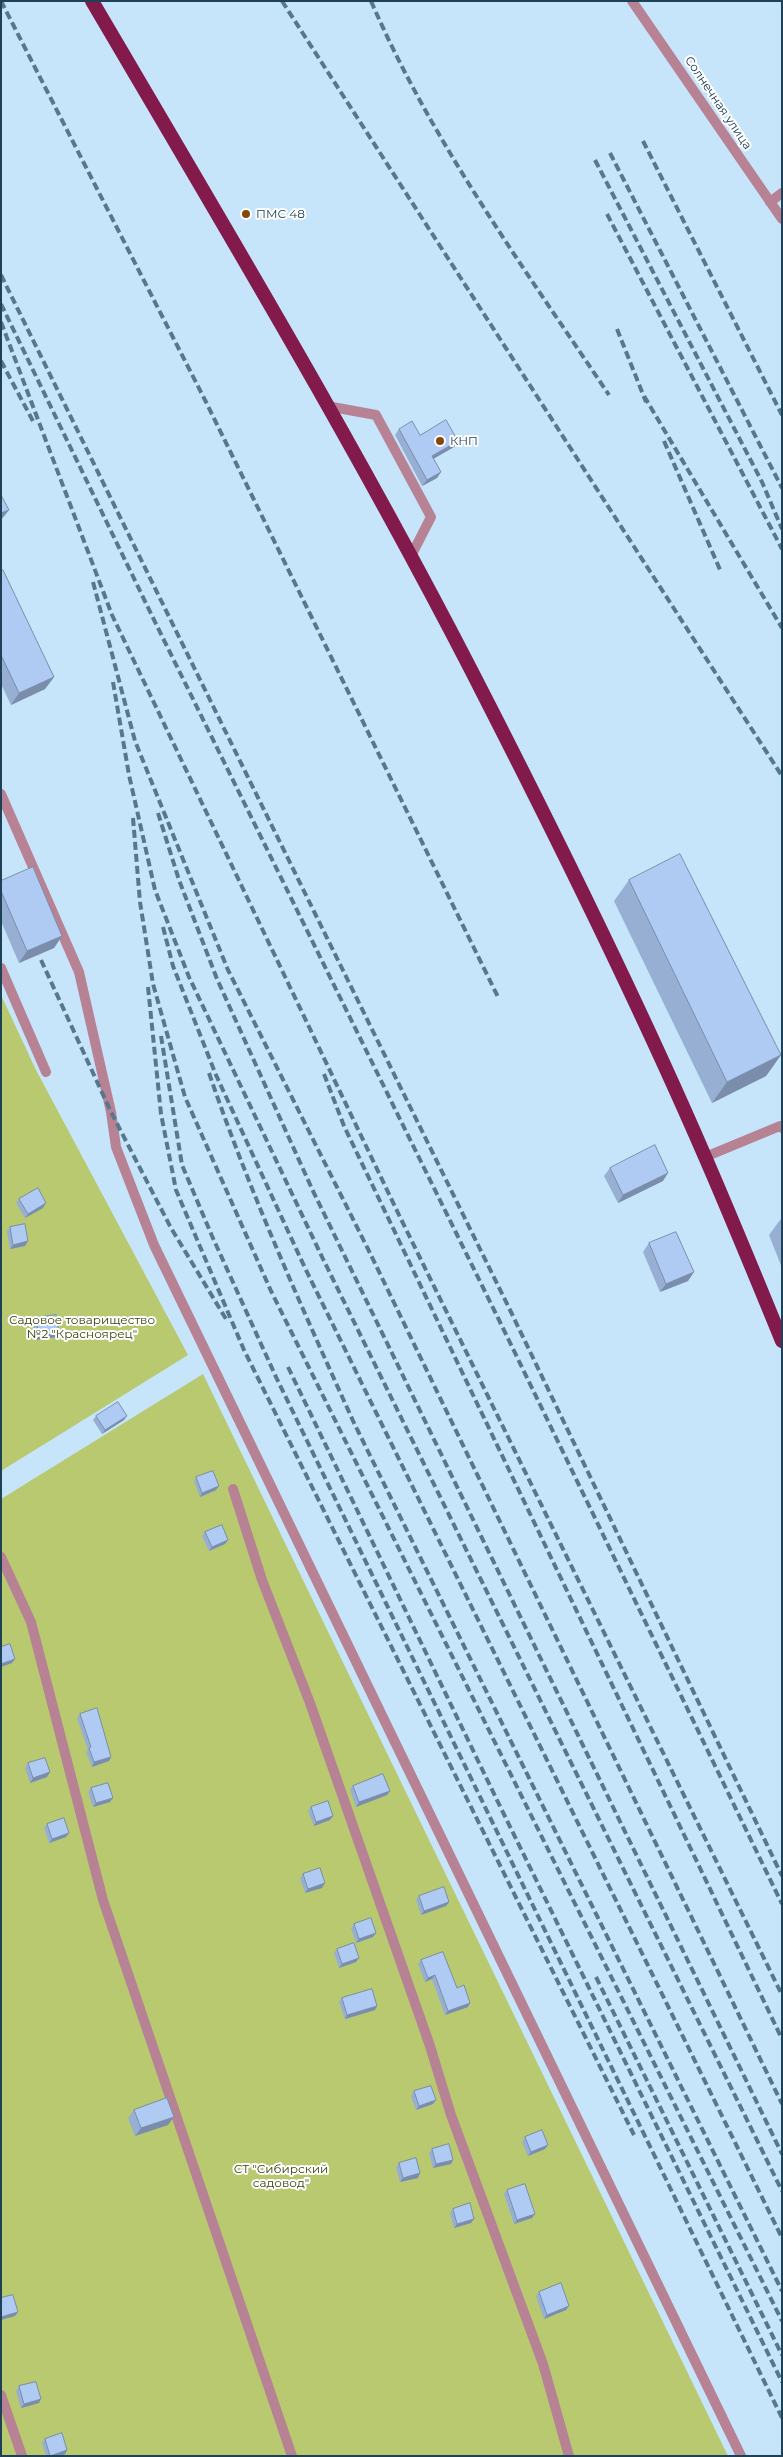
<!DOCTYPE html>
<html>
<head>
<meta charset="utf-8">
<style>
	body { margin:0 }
	#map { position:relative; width:783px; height:2457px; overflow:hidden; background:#c6e5fa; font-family:Montserrat,sans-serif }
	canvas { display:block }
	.frame { position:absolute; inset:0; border:2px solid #1e4156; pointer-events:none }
</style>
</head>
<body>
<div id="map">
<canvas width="783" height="2457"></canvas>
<div class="frame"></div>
</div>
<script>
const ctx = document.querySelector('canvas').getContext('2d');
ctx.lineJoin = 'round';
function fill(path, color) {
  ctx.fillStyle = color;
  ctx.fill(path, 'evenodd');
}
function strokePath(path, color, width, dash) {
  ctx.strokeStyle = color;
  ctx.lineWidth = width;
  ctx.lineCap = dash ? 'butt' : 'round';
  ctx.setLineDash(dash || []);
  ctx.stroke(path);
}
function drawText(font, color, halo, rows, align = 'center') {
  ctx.font = font + ' Montserrat,sans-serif';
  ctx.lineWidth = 4;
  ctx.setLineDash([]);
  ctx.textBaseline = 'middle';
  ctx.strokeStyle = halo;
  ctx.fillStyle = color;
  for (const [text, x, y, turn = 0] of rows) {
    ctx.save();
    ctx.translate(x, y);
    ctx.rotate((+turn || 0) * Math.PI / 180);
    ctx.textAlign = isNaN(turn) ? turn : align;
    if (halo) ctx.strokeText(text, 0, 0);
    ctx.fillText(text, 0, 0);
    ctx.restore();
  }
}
const green = new Path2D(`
	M 1,995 L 36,1070 L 188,1355 L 1,1471 Z
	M 203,1374 L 728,2456 L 1,2456 L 1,1499 Z`);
const service = new Path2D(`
	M 770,202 L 782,193
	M 327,406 L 376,415 L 431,517 L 411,556
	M 1,794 L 79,972 L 111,1112 L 116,1147 L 154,1245 L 741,2456
	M 1,968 L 46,1072
	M 705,1157 L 780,1126 L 782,1128
	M 233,1489 L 262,1580 L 310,1703 L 430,2046 L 451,2115 L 543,2364 L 569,2456
	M 1,1557 L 31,1622 L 103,1900 L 292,2456
	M 1,2395 L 22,2456`);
const tertiary = new Path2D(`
	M 632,1 L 782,219`);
const trunk = new Path2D(`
	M 92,1 C 229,234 368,466 490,707 C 566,856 640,1006 706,1159 C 732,1219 757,1280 782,1341`);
const rail = new Path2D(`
	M 1,1 L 205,400 L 498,997
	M 282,1 L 782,776
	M 371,1 C 432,142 524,268 609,395
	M 643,141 L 782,415
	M 610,153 L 782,488
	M 595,160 L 762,482 L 782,529
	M 607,214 L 782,549
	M 1,275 L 511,1312 L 782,1876
	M 1,304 L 156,624 L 500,1322 L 782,1904
	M 1,322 L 112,615 L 399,1215 L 782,1995
	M 617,329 L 646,402
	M 1,361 L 34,423
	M 644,396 L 782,628
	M 664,441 L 721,572
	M 93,582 L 135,741 L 228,970 L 368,1249 L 782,2104
	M 113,682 L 129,775 L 155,890 L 189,977 L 323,1259 L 782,2191
	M 158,813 L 179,880 L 217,979 L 313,1191 L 782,2154
	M 133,818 L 140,902 L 153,984 L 185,1097 L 271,1291 L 782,2321
	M 163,927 L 173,966 L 216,1075 L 305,1268 L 782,2238
	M 41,960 L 111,1112 L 171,1228 L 226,1319
	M 148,987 L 161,1114 L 176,1190 L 244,1350 L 634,2135
	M 161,1036 L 182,1165 L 212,1236 L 276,1377 L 782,2418
	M 209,1073 C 250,1193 302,1308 354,1423 L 782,2291
	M 324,1074 L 344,1126 L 782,2039
	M 288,1367 L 496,1798 L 782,2382
	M 596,1977 L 782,2355`);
const wall = new Path2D(`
	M 399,429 L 454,447 L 434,458 L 437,478 L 422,486 L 395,435 Z
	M 1,571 L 54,677 L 45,689 L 11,705 L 1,684 Z
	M 629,880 L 781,1055 L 766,1076 L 712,1103 L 614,901 Z
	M 1,881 L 62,936 L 54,948 L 19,963 L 1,921 Z
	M 610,1168 L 663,1181 L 618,1203 L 604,1176 Z
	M 19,1199 L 43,1208 L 25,1218 L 16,1203 Z
	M 782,1219 L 782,1268 L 769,1235 L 780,1220 Z
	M 10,1227 L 25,1246 L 10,1249 L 7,1231 Z
	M 649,1243 L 688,1281 L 660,1292 L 643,1252 Z
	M 36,1318 L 57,1337 L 36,1340 L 33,1322 Z
	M 96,1416 L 124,1420 L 102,1434 L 93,1420 Z
	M 196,1477 L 216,1490 L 200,1497 L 194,1481 Z
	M 205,1532 L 228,1540 L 225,1544 L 209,1551 L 202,1536 Z
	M 80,1714 L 111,1757 L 109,1761 L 92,1767 L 86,1752 L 88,1750 L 77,1718 Z
	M 28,1763 L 50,1772 L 47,1777 L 30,1783 L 25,1768 Z
	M 353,1786 L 390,1791 L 387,1795 L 356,1807 L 350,1790 Z
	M 91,1788 L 110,1802 L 93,1807 L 88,1792 Z
	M 311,1807 L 330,1820 L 314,1826 L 308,1811 Z
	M 47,1824 L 66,1837 L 49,1843 L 44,1828 Z
	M 303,1874 L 322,1888 L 305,1893 L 300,1878 Z
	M 419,1896 L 449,1902 L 446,1906 L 421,1915 L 416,1900 Z
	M 354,1924 L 373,1937 L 356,1943 L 351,1928 Z
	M 337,1949 L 359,1958 L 356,1962 L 339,1968 L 334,1953 Z
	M 421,1960 L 457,1988 L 468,2007 L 445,2015 L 432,1979 L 425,1982 L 418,1964 Z
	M 342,1998 L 375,2010 L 345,2019 L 339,2002 Z
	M 414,2091 L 436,2100 L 433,2104 L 416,2110 L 411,2096 Z
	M 134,2110 L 168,2125 L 135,2136 L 128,2118 Z
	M 525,2137 L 545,2149 L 528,2156 L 522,2142 Z
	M 432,2149 L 453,2160 L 451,2164 L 433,2168 L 429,2153 Z
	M 399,2163 L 420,2173 L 418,2178 L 400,2182 L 396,2167 Z
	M 507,2190 L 532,2218 L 514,2224 L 504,2194 Z
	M 453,2209 L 471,2223 L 454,2228 L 450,2213 Z
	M 539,2292 L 566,2310 L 544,2319 L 536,2296 Z
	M 19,2386 L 39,2403 L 21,2408 L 16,2391 Z
	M 45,2439 L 67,2450 L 65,2454 L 61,2456 L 46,2456 L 42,2443 Z`);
const shadedWall = new Path2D(`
	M 458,441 L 454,447 L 428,462 L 432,456 Z
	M 441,472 L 437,478 L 422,486 L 427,480 Z
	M 9,510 L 1,520 L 1,513 Z
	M 54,677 L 45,689 L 11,705 L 19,693 Z
	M 62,936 L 54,948 L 19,963 L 27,951 Z
	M 781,1055 L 766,1076 L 712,1103 L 727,1082 Z
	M 668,1173 L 663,1181 L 618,1203 L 623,1195 Z
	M 46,1203 L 43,1208 L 25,1218 L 28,1214 Z
	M 28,1241 L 25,1246 L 10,1249 L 13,1245 Z
	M 694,1272 L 688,1281 L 660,1292 L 666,1284 Z
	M 59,1333 L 57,1337 L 36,1340 L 39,1336 Z
	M 127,1416 L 124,1420 L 102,1434 L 105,1430 Z
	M 219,1486 L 216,1490 L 200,1497 L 202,1493 Z
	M 228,1540 L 225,1544 L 209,1551 L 212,1547 Z
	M 15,1659 L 12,1663 L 1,1667 L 1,1664 Z
	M 111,1757 L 109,1761 L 92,1767 L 94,1762 Z
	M 50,1772 L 47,1777 L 30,1783 L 33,1778 Z
	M 390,1791 L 387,1795 L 356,1807 L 359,1802 Z
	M 113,1798 L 110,1802 L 93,1807 L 96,1803 Z
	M 333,1816 L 330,1820 L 314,1826 L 316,1822 Z
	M 69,1833 L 66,1837 L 49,1843 L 52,1839 Z
	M 325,1883 L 322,1888 L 305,1893 L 308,1889 Z
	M 449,1902 L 446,1906 L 421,1915 L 424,1911 Z
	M 376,1933 L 373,1937 L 356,1943 L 359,1939 Z
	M 359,1958 L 356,1962 L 339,1968 L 342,1964 Z
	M 435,1975 L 432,1979 L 425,1982 L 428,1978 Z
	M 470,2003 L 468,2007 L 445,2015 L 448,2011 Z
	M 377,2006 L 375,2010 L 345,2019 L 347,2015 Z
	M 436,2100 L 433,2104 L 416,2110 L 419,2106 Z
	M 174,2117 L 168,2125 L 135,2136 L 141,2128 Z
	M 548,2145 L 545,2149 L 528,2156 L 531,2152 Z
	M 453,2160 L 451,2164 L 433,2168 L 436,2164 Z
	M 420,2173 L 418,2178 L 400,2182 L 403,2178 Z
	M 535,2214 L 532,2218 L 514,2224 L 517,2220 Z
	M 474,2219 L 471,2223 L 454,2228 L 457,2224 Z
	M 569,2306 L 566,2310 L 544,2319 L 547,2315 Z
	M 18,2312 L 15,2316 L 1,2320 L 1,2317 Z
	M 41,2399 L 39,2403 L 21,2408 L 24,2404 Z
	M 67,2450 L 65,2454 L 61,2456 L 51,2456 Z`);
const building = new Path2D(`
	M 446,420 L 458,441 L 432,456 L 441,472 L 427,480 L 399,429 L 412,421 L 420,435 Z
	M 1,495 L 9,510 L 1,513 Z
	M 3,570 L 54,677 L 19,693 L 1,655 L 1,571 Z
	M 680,854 L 781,1055 L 727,1082 L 629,880 Z
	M 33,867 L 62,936 L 27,951 L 1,891 L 1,881 Z
	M 655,1145 L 668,1173 L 623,1195 L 610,1168 Z
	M 38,1188 L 46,1203 L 28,1214 L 19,1199 Z
	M 25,1224 L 28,1241 L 13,1245 L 10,1227 Z
	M 676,1232 L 694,1272 L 666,1284 L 649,1243 Z
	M 56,1315 L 59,1333 L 39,1336 L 36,1318 Z
	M 118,1402 L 127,1416 L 105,1430 L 96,1416 Z
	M 213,1471 L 219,1486 L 202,1493 L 196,1477 Z
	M 222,1525 L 228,1540 L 212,1547 L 205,1532 Z
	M 10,1644 L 15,1659 L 1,1664 L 1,1647 Z
	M 97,1708 L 111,1757 L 94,1762 L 89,1748 L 91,1747 L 80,1714 Z
	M 45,1758 L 50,1772 L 33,1778 L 28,1763 Z
	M 383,1774 L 390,1791 L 359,1802 L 353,1786 Z
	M 108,1783 L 113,1798 L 96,1803 L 91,1788 Z
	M 328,1801 L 333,1816 L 316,1822 L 311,1807 Z
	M 64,1818 L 69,1833 L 52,1839 L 47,1824 Z
	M 320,1868 L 325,1883 L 308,1889 L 303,1874 Z
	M 444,1887 L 449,1902 L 424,1911 L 419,1896 Z
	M 371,1918 L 376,1933 L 359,1939 L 354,1924 Z
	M 354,1943 L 359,1958 L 342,1964 L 337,1949 Z
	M 443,1952 L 457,1988 L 464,1985 L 470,2003 L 448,2011 L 435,1975 L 428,1978 L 421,1960 Z
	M 372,1989 L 377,2006 L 347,2015 L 342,1998 Z
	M 431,2086 L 436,2100 L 419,2106 L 414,2091 Z
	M 167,2098 L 174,2117 L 141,2128 L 134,2110 Z
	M 542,2130 L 548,2145 L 531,2152 L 525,2137 Z
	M 449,2144 L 453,2160 L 436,2164 L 432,2149 Z
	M 416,2158 L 420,2173 L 403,2178 L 399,2163 Z
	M 525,2184 L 535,2214 L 517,2220 L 507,2190 Z
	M 470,2203 L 474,2219 L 457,2224 L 453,2209 Z
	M 561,2283 L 569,2306 L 547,2315 L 539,2292 Z
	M 13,2295 L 18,2312 L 1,2317 L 1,2298 Z
	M 36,2382 L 41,2399 L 24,2404 L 19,2386 Z
	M 62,2433 L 67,2450 L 50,2456 L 45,2439 Z`);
const markers = [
	[246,214,5,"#864809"],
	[440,441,5,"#864809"]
];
const streetNames = [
	["Солнечная улица",718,103,56]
];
const poiNames = [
	["ПМС 48",256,214],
	["КНП",450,441]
];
const parkNames = [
	["Садовое товарищество",82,1320],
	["№2 \"Красноярец\"",82,1334],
	["СТ \"Сибирский",281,2169],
	["садовод\"",281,2183]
];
fill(green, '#b8c970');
strokePath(service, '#b78394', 10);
strokePath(tertiary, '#b78394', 10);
strokePath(trunk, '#821a4c', 14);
strokePath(rail, '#56788d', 4, [8, 4]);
fill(wall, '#96afd2');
fill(shadedWall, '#7a8eab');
fill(building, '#afcbf4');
strokePath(building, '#7a8eab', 1);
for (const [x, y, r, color] of markers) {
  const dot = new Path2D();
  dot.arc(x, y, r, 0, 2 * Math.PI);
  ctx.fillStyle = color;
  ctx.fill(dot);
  strokePath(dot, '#fff', 2);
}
drawText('12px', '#1e4156', '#fff', streetNames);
drawText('12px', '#1e4156', '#fff', poiNames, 'left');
drawText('12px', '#39410f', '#fff', parkNames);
</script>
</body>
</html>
